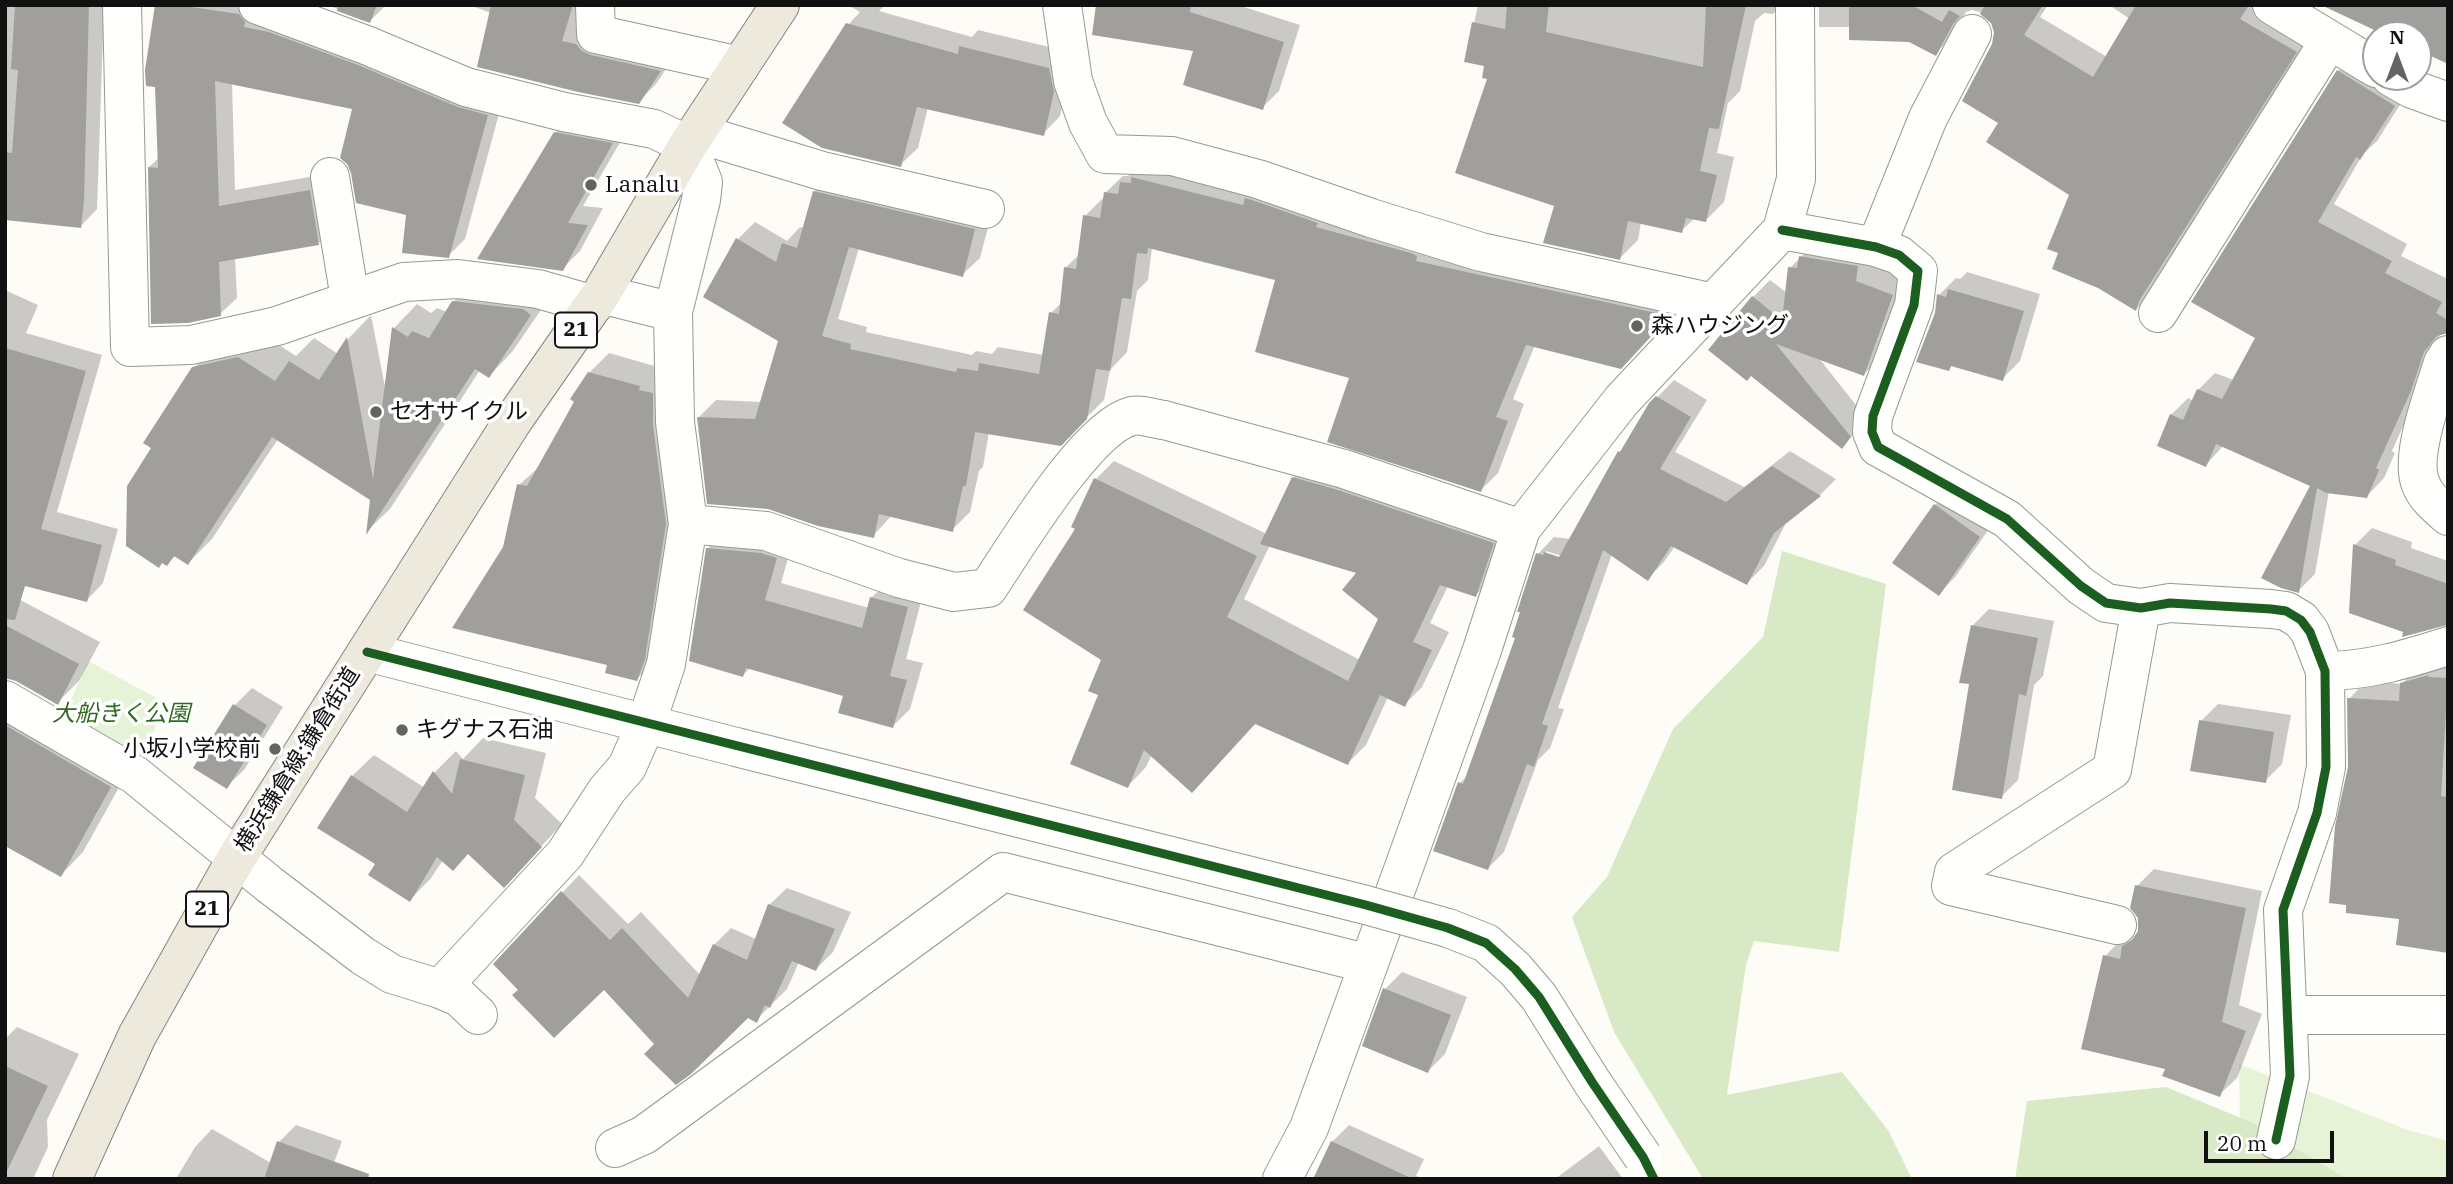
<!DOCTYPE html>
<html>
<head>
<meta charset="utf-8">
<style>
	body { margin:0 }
	#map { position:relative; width:2453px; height:1184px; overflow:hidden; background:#fdfcf7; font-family:"IBM Plex Serif",serif }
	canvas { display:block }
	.frame { position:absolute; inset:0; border:7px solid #111; pointer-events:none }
	.north { position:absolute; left:2362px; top:21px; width:70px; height:70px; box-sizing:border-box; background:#fff; border:2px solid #a0a0a0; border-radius:50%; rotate:0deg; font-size:19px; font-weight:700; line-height:28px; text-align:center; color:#111 }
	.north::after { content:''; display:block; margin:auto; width:24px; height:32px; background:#646362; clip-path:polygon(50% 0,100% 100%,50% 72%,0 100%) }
	.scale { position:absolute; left:2204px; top:1131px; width:130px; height:32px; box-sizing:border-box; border:4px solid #111; border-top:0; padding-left:9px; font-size:21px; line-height:24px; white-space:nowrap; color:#111; -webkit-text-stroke:5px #fff; paint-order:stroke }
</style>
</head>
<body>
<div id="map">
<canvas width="2453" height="1184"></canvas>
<div class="frame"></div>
<div class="north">N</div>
<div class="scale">20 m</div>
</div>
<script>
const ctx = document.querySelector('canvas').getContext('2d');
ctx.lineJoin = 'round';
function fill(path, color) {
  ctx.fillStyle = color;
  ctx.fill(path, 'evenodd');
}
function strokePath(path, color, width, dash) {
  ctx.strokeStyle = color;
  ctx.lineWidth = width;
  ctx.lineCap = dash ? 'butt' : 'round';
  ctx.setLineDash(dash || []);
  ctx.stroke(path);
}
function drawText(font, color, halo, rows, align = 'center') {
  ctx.font = font + ' "IBM Plex Serif","Noto Sans JP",serif';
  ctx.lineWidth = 7;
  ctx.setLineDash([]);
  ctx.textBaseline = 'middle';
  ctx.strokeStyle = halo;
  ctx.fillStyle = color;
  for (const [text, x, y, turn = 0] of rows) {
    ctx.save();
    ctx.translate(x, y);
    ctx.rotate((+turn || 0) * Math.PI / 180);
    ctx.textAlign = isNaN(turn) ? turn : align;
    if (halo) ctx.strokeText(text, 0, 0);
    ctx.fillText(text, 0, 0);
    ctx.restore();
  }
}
const green = new Path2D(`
	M 88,661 L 166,703 L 140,762 L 64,716 Z
	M 2239,1064 L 2408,1130 L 2448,1141 L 2448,1179 L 2241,1179 Z`);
const forest = new Path2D(`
	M 1782,551 L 1886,584 L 1839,952 L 1754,941 L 1746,965 L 1727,1095 L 1842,1072 L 1888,1130 L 1912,1179 L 1703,1179 L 1614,1032 L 1572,917 L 1607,877 L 1673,729 L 1763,637 Z
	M 2166,1087 L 2253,1123 L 2347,1179 L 2015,1179 L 2027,1101 Z`);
const shadow = new Path2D(`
	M 5,5 L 104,5 L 97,209 L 81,226 L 5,218 Z
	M 157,5 L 261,5 L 503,99 L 465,239 L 448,256 L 408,214 L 354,108 L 232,83 L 235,190 L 326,174 L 335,227 L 318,244 L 235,258 L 237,298 L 220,314 L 149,167 L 159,158 Z
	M 327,5 L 386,5 L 370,21 Z
	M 469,5 L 584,5 L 676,54 L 656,84 L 638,102 L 491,13 Z
	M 848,5 L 885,5 L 879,11 L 972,37 L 978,30 L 1066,51 L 1070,74 L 1060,116 L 1043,134 L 928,107 L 918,148 L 900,165 L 848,25 L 860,12 Z
	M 1098,5 L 1238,5 L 1300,25 L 1279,91 L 1262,108 L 1196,50 Z
	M 1478,5 L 1781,5 L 1773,14 L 1764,13 L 1755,21 L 1740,91 L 1728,103 L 1717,153 L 1734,157 L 1724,202 L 1706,220 L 1695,218 L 1681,231 L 1641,222 L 1638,240 L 1620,258 L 1556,204 L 1490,78 L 1486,64 L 1466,61 Z
	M 1819,5 L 2048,5 L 2040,17 L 2107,57 L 2130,19 L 2109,5 L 2264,5 L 2313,33 L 2154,291 L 2136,309 L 2061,252 L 2071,194 L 2000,123 L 1993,45 L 1996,34 L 1992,21 L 1984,13 L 1972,10 L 1966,12 L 1953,36 L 1935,54 L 1909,40 L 1850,27 L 1819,27 Z
	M 2355,54 L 2410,89 L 2377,141 L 2363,154 L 2334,204 L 2407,244 L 2401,256 L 2448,279 L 2448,326 L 2439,337 L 2427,372 L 2392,451 L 2395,453 L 2384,478 L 2367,496 L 2329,491 L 2315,574 L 2298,591 L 2313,485 L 2224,445 L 2206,465 L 2171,415 L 2188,398 L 2194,401 L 2198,390 L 2215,373 L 2234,380 L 2258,337 L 2338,71 Z
	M 573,116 L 625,134 L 583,206 L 603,208 L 580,251 L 562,269 L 555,133 Z
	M 1139,165 L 1685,298 L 1638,350 L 1535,345 L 1513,399 L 1524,404 L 1498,473 L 1481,490 L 1352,377 L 1277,279 L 1152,247 L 1148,280 L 1137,291 L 1127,352 L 1110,370 L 1104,400 L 1060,444 L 989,432 L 983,467 L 979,471 L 970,512 L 952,530 L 892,515 L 873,536 L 699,417 L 716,400 L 762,402 L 780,340 L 738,239 L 755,222 L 787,241 L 800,227 L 804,228 L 814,192 L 832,175 L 992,212 L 980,258 L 962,275 L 859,248 L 838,319 L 867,327 L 866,332 L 972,355 L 976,351 L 992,354 L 998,347 L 1044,355 L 1051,313 L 1062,302 L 1065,268 L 1080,254 L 1085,216 L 1102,199 L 1104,199 L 1105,193 L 1123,176 L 1128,176 Z
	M 1818,240 L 1909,278 L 1881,357 L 1864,374 L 1818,357 L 1867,419 L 1842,447 L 1752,375 L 1753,297 L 1770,280 L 1787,293 L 1790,268 Z
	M 1967,272 L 2040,294 L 2020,361 L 2002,379 L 1953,365 L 1948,369 L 1936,313 L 1939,295 L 1956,278 L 1960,279 Z
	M 477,278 L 554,291 L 512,352 L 489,376 L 480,370 L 390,509 L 368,530 L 372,499 L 278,439 L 212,539 L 188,563 L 176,555 L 167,564 L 153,448 L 194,368 L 218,343 L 262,334 L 296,356 L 314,338 L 338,354 L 349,338 L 371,315 L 386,392 L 394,328 L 417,304 L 431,313 L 437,308 L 447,312 L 453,302 Z
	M 5,290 L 38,305 L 26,333 L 102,355 L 57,512 L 118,529 L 103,583 L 87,600 L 5,579 Z
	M 609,353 L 658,367 L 685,503 L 656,659 L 637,679 L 610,663 L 504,547 L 519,485 L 540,466 L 589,373 Z
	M 1674,380 L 1707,400 L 1675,452 L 1744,487 L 1790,451 L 1836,479 L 1820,495 L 1787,521 L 1764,566 L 1747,583 L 1675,546 L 1664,562 L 1648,578 L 1612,554 L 1558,708 L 1564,709 L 1550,748 L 1538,760 L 1504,852 L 1488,868 L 1460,783 L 1469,774 L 1517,637 L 1522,611 L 1520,610 L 1538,554 L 1554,537 L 1571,539 L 1620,452 L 1651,404 ZM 1546,551 L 1568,558 L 1567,561 L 1546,554 Z
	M 1312,460 L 1511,525 L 1494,577 L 1476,595 L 1448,586 L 1430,623 L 1449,632 L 1422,687 L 1404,705 L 1388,697 L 1366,745 L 1348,763 L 1256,723 L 1152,754 L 1146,767 L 1128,786 L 1100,694 L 1103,660 L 1078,528 L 1073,526 L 1096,479 L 1114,461 L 1267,534 L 1293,478 ZM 1270,545 L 1359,572 L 1380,618 L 1360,660 L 1244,599 Z
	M 1952,488 L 1996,519 L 1956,576 L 1939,594 L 1935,505 Z
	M 2372,528 L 2412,542 L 2411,548 L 2448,561 L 2446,623 L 2404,631 L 2355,545 Z
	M 725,531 L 793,541 L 781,583 L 869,608 L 871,598 L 889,581 L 924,590 L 906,659 L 923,663 L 910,709 L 893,726 L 845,695 L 750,668 L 743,675 L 708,548 Z
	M 5,592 L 100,642 L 79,681 L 57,703 L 17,679 L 5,676 Z
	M 1989,609 L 2054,621 L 2043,676 L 2034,685 L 2018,780 L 2001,797 L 1971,683 L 1972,626 Z
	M 2448,658 L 2448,951 L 2396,943 L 2401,918 L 2350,767 L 2349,699 L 2366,681 L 2402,684 L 2419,666 Z
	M 5,679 L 7,688 L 132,764 L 83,852 L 61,875 L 5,844 Z
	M 252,688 L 283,707 L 244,770 L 226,787 L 235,705 Z
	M 2218,704 L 2291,715 L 2282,764 L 2265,781 L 2201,721 Z
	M 483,738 L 546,753 L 535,798 L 562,824 L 525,864 L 469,852 L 443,860 L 431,878 L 410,900 L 378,864 L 352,776 L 374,755 L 425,788 L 435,772 L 456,751 L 463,759 Z
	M 2154,869 L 2262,891 L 2239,1005 L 2262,1014 L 2237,1078 L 2219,1095 L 2167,1068 L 2105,956 L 2122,939 L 2130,941 L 2140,931 L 2137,886 Z
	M 579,875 L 628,924 L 641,912 L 700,975 L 714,945 L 731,928 L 756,939 L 769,905 L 787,888 L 851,912 L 833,952 L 816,969 L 799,962 L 787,989 L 756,1020 L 748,1016 L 657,1043 L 604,988 L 521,990 L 496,963 Z
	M 1402,972 L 1467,997 L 1445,1054 L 1428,1071 L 1385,989 Z
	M 17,1027 L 79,1054 L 47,1120 L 48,1147 L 33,1179 L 5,1179 L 5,1039 Z
	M 296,1125 L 342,1141 L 328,1179 L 176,1179 L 195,1147 L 212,1129 L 271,1163 L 279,1142 Z
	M 1349,1125 L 1424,1159 L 1416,1176 L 1423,1178 L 1315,1179 L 1332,1142 Z
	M 1599,1146 L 1623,1179 L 1555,1179 Z`);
const building = new Path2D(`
	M 15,5 L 89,5 L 84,201 L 81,228 L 5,220 L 5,152 L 12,153 L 18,70 L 11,69 Z
	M 155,5 L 178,5 L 239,14 L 245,22 L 244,27 L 269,32 L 358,65 L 458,107 L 488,115 L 449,258 L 402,253 L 406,215 L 356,203 L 351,173 L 347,164 L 340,158 L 352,109 L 215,81 L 219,206 L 310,190 L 319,245 L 219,262 L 221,316 L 188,323 L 151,324 L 148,167 L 158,168 L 155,87 L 146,86 L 145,70 Z
	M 338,5 L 377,5 L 370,23 L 337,11 Z
	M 491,5 L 573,5 L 562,41 L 576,44 L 582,51 L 591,55 L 661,71 L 639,104 L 578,92 L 477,67 Z
	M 1096,5 L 1191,5 L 1190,12 L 1284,42 L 1263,110 L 1183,85 L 1193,51 L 1092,35 Z
	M 1507,5 L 1549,5 L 1546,32 L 1703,67 L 1706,5 L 1746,5 L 1719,129 L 1709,128 L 1700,171 L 1717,175 L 1706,222 L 1686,218 L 1682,233 L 1628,221 L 1620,260 L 1543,243 L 1554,206 L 1455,173 L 1487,79 L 1482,78 L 1484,66 L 1464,62 L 1472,22 L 1505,29 Z
	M 1849,5 L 1912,5 L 1942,22 L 1949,10 L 1960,16 L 1953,24 L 1936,56 L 1909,42 L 1849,40 Z
	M 1985,5 L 2043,5 L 2024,35 L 2093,77 L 2136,5 L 2249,5 L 2240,19 L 2297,52 L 2139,301 L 2136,311 L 2098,288 L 2052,269 L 2058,253 L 2047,249 L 2069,195 L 1986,142 L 1998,123 L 1962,101 L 1992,44 L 1994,32 L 1991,23 L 1980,14 Z
	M 2321,5 L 2448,5 L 2448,64 L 2418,50 L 2418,35 L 2385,35 Z
	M 846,23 L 958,54 L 959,46 L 1049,68 L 1054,92 L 1044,136 L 917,107 L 901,167 L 822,148 L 782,123 Z
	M 2337,70 L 2395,106 L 2360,160 L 2356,157 L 2318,222 L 2392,261 L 2385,273 L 2442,302 L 2436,313 L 2448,320 L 2448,333 L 2437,336 L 2424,352 L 2411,391 L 2376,468 L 2379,470 L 2367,498 L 2326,493 L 2317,488 L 2299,593 L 2281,588 L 2261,578 L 2310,486 L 2216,444 L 2206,467 L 2157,446 L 2170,414 L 2183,420 L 2197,389 L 2222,399 L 2255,338 L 2191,302 Z
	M 554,132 L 613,143 L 568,223 L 588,225 L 563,271 L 477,259 Z
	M 1131,177 L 1243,205 L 1245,198 L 1252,200 L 1318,223 L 1316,227 L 1411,253 L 1417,256 L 1416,261 L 1670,316 L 1621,369 L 1526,345 L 1496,417 L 1508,421 L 1481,492 L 1327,442 L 1349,378 L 1255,352 L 1275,280 L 1148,248 L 1147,254 L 1137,253 L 1131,299 L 1122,298 L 1110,371 L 1096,369 L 1087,419 L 1061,446 L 975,432 L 966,486 L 963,486 L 953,532 L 879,514 L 874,538 L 818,526 L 768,509 L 707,504 L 697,417 L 755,419 L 778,341 L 703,297 L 736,238 L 776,262 L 782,243 L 797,248 L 813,191 L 975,229 L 963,277 L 849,247 L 822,336 L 851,344 L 850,349 L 956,372 L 957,368 L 978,371 L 979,363 L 1039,374 L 1049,312 L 1059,314 L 1064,267 L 1076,269 L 1083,215 L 1100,218 L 1104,192 L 1118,194 L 1120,182 L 1131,183 Z
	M 1799,256 L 1858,266 L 1856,281 L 1893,295 L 1864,376 L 1776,344 L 1851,437 L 1842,449 L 1751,376 L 1747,381 L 1708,350 L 1752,296 L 1782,320 L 1788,267 L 1797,268 Z
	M 1948,289 L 2024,311 L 2003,381 L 1951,366 L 1949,371 L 1916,362 L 1935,313 L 1937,294 L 1946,297 Z
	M 452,301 L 523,309 L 531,315 L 489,378 L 475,369 L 366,535 L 370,500 L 272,437 L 188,565 L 174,556 L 167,566 L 162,563 L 159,568 L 126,546 L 127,486 L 151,448 L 143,443 L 192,367 L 238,357 L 275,381 L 289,361 L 319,380 L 347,337 L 373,479 L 392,327 L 408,337 L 412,331 L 429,338 Z
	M 5,348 L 86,371 L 41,529 L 102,545 L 87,602 L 25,586 L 15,620 L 5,619 Z
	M 588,372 L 640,386 L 639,390 L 653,393 L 653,425 L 666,524 L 645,659 L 637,681 L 605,673 L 607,665 L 452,628 L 503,547 L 517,484 L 527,486 L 574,402 L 570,399 Z
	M 1656,396 L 1691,417 L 1660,469 L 1726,502 L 1772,466 L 1821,496 L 1774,533 L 1747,585 L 1671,546 L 1648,581 L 1603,550 L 1542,724 L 1548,726 L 1534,767 L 1527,764 L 1488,870 L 1433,851 L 1458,782 L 1463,784 L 1515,638 L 1512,637 L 1520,612 L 1517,612 L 1536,553 L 1543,555 L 1544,552 L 1559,557 L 1618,451 L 1620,452 L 1649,403 Z
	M 1292,477 L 1338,490 L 1494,543 L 1476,597 L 1440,585 L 1413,642 L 1432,650 L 1405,707 L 1380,695 L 1348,765 L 1255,724 L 1192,793 L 1144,750 L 1128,788 L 1070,764 L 1098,695 L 1088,691 L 1101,660 L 1023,610 L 1075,529 L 1071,527 L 1094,478 L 1257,556 L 1227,617 L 1348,681 L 1378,619 L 1342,590 L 1356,573 L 1260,544 Z
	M 1934,504 L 1980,537 L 1939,596 L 1892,563 Z
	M 2353,544 L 2396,560 L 2395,565 L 2448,584 L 2447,625 L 2402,637 L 2403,632 L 2349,613 Z
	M 706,548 L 761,553 L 777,558 L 765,600 L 862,628 L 870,597 L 908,607 L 890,676 L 907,680 L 893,728 L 838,713 L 843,696 L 746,668 L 743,677 L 689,661 Z
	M 5,625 L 79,664 L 58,705 L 16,681 L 5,678 Z
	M 1971,625 L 2038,638 L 2026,696 L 2019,694 L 2002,799 L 1952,790 L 1969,684 L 1959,683 Z
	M 2429,675 L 2428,677 L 2448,678 L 2441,796 L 2448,797 L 2448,953 L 2396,945 L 2399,919 L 2346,913 L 2346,905 L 2329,903 L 2335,826 L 2348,767 L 2347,698 L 2399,701 L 2400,683 Z
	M 233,704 L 267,725 L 227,789 L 193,768 Z
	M 2199,720 L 2274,732 L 2266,783 L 2190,771 Z
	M 5,725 L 111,787 L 61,877 L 5,846 Z
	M 460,759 L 525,775 L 514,820 L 542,847 L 504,888 L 468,854 L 453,871 L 437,857 L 410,902 L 368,875 L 375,864 L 317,828 L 351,775 L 407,812 L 433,771 L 452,794 Z
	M 2135,885 L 2246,908 L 2222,1022 L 2246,1031 L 2220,1097 L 2162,1076 L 2165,1069 L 2081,1049 L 2103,955 L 2120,959 L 2122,946 L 2132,940 L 2138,931 L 2138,918 L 2130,908 Z
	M 561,891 L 610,940 L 622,928 L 688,998 L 713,944 L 747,960 L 768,904 L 835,929 L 816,971 L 792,961 L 770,1008 L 765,1005 L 757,1023 L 748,1018 L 691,1074 L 676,1085 L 644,1054 L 654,1044 L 604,990 L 554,1038 L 512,995 L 518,990 L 493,964 Z
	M 1383,988 L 1451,1015 L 1428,1073 L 1362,1046 Z
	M 5,1066 L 48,1086 L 5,1175 Z
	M 277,1141 L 369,1174 L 368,1179 L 264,1179 Z
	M 1331,1141 L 1413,1179 L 1313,1179 Z`);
const minor = new Path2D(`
	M 122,5 L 130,347 L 191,345 L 277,326 L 404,282 L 458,279 L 538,289 L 594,305
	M 258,5 L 366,45 L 466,87 L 564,112 L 654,129 L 688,145 L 703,182 L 701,200 L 673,312
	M 595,5 L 596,34 L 740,66
	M 1062,5 L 1073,81 L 1088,123 L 1105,154 L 1172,156 L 1258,179 L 1371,218 L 1481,252 L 1714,303
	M 2272,5 L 2376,68
	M 2391,77 L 2412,89 L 2448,102
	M 696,133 L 822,171 L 985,209
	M 330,177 L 350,299
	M 1782,230 L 1876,247 L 1899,255 L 1918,271 L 1914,305 L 1873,416 L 1872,432 L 1878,447 L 2007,519 L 2081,586 L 2106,603 L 2141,608 L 2170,603 L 2271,609 L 2286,611 L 2301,620 L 2310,632 L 2325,671 L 2326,767 L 2317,813 L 2283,910 L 2290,1076 L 2276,1140
	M 1876,247 L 1928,118 L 1972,34
	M 2158,313 L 2329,41
	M 2448,355 L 2443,363 C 2434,392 2410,454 2420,482 C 2425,497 2437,506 2448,516
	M 688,524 L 766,531 L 899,578 L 954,592 L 988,588 C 1015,548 1087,427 1132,416 C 1140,414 1155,419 1164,420 L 1344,469 L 1521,529
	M 367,652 L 736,747
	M 2325,671 C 2368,671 2407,659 2448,646
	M 5,700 L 135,775 L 270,885 L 363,956 L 392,974 L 440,989 L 459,997 L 478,1015
	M 2117,925 L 1951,886 L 1954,872 L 2112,770 L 2141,608
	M 440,989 L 565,854 L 607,790 L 627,767 L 646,724 L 666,664 L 688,524 L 675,422 L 673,312 L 601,294
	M 2287,1015 L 2448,1015
	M 615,1148 L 644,1135 L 1003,872 L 1369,964
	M 1282,1179 L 1309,1128 L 1403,870 L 1482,650 L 1521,529 L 1622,400 L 1782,230 L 1796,179 L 1795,5`);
const major = new Path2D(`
	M 72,1179 L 137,1036 L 237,857 L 512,422 L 601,294 L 688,145 L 780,5`);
const minorBridge = new Path2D(`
	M 736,747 L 1366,905 L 1448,928 L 1486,943 L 1515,969 L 1539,997 L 1592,1082 L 1643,1157`);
const cycleway = new Path2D(`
	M 1782,230 L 1876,247 L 1899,255 L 1918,271 L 1914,305 L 1873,416 L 1872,432 L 1878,447 L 2007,519 L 2081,586 L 2106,603 L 2141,608 L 2170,603 L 2271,609 L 2286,611 L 2301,620 L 2310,632 L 2325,671 L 2326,767 L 2317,813 L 2283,910 L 2290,1076 L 2276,1140
	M 367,652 L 1366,905 L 1448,928 L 1486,943 L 1515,969 L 1539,997 L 1592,1082 L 1643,1157 L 1654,1179`);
const markers = [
	[591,185,7,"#646362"],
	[1637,326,7,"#646362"],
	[376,412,7,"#646362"],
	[402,730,7,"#646362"],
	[275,749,7,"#646362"]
];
const shields = [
	[576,330,42],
	[207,909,42]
];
const shieldNames = [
	["21",576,330],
	["21",207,909]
];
const poiNames = [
	["Lanalu",605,185],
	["森ハウジング",1651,326],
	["セオサイクル",390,412],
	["キグナス石油",416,730],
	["小坂小学校前",261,749,"right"]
];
const parkNames = [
	["大船きく公園",121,714]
];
const streetNames = [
	["横浜鎌倉線;鎌倉街道",298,760,-58]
];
fill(green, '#e7f3d7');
fill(forest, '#d8eac5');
fill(shadow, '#0003');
fill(building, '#a19f9c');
strokePath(minor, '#979795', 40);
strokePath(major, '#858482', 40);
strokePath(minor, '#fffffe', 38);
strokePath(major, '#ede9dc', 38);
strokePath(minorBridge, '#979795', 40, []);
strokePath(minorBridge, '#fffffe', 38);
strokePath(cycleway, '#1b5e20', 9);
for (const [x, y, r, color] of markers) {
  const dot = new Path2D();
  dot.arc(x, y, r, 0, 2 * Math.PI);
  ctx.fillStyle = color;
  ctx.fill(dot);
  strokePath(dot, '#fff', 2.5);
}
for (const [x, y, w] of shields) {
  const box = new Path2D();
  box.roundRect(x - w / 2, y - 17.5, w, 35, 5);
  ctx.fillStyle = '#fff';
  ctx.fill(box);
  strokePath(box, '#111', 2);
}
drawText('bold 21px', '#111', null, shieldNames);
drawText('23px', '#111', '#fff', poiNames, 'left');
drawText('italic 23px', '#2f6b1f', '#fff', parkNames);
drawText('23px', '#111', '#fff', streetNames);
</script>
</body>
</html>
